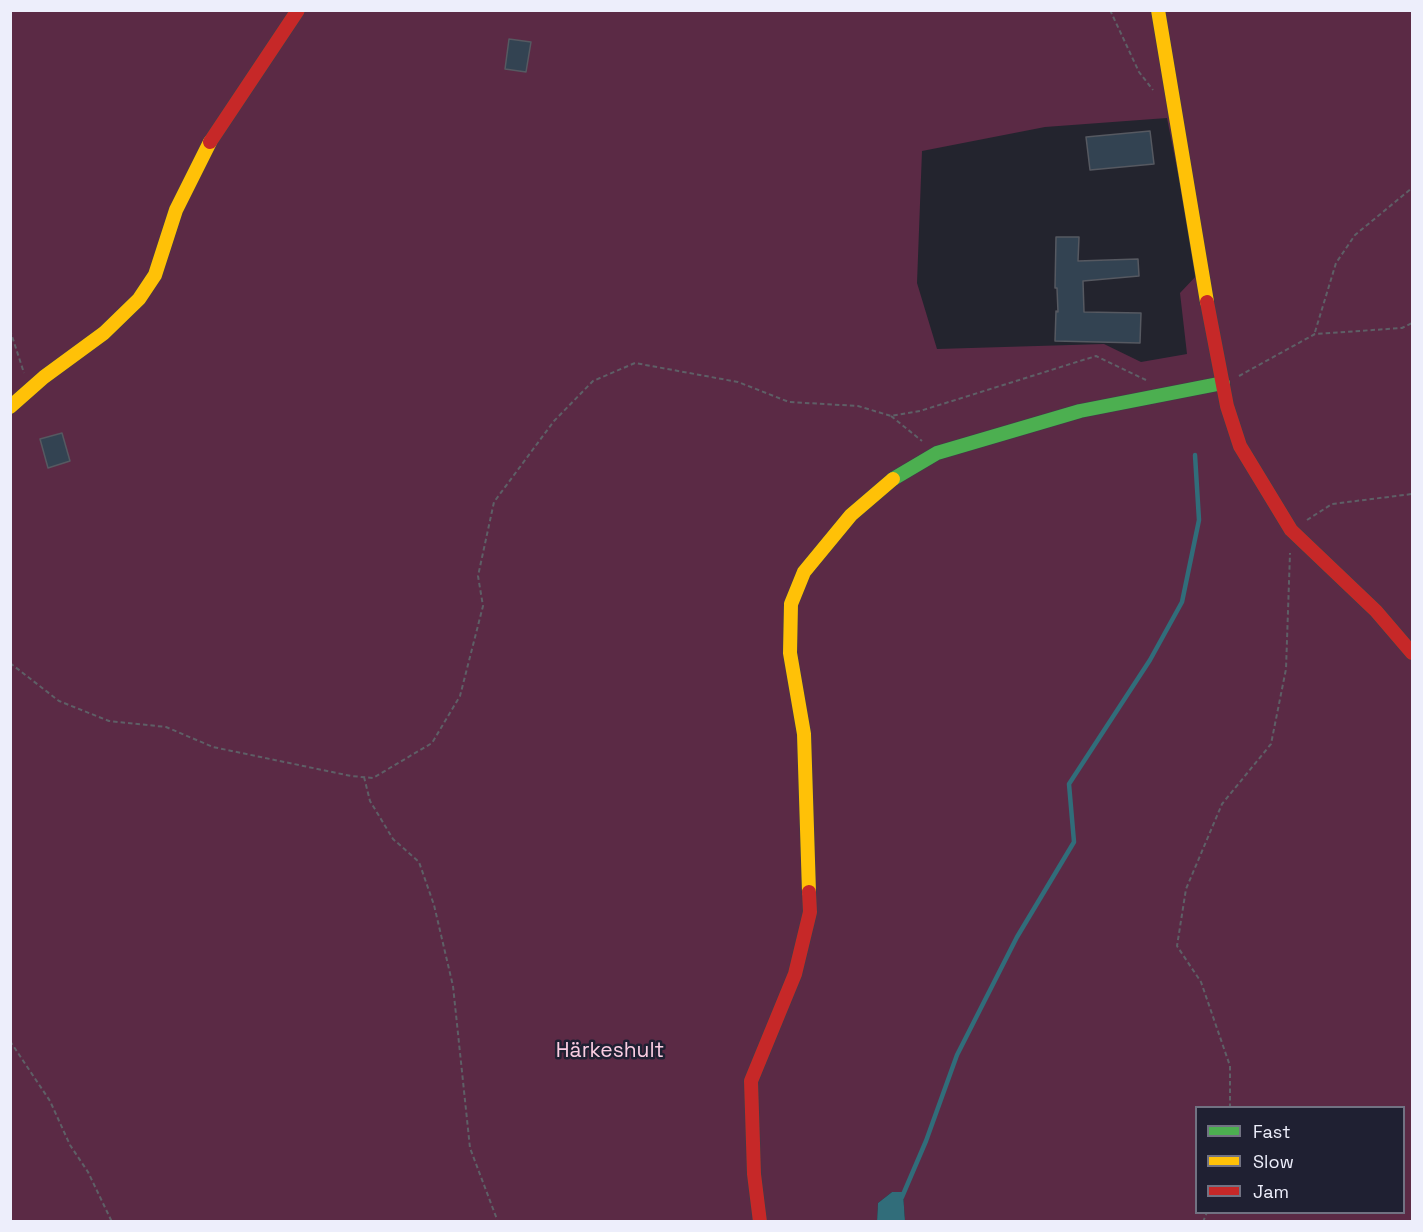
<!DOCTYPE html>
<html>
<head>
<meta charset="utf-8">
<style>
	body { margin:0 }
	#map { position:relative; width:1423px; height:1232px; overflow:hidden; background:#23242e; font-family:"Space Grotesk",sans-serif }
	canvas { display:block }
	.frame { position:absolute; inset:0; border:12px solid #edeefb; pointer-events:none }
	.legend { position:absolute; left:1195px; top:1106px; width:210px; height:108px; box-sizing:border-box; background:#1f2032; border:2px solid #717282; margin:0; padding:8px 10px; list-style:none; font-size:18px; color:#edeefb }
	.legend li { display:flex; align-items:center; gap:12px; height:30px }
	.legend b { width:30px; border:2px solid #717282 }
</style>
</head>
<body>
<div id="map">
<canvas width="1423" height="1232"></canvas>
<div class="frame"></div>
<ul class="legend">
<li><b style="height:8px;background:#4caf50"></b>Fast</li>
<li><b style="height:8px;background:#ffc107"></b>Slow</li>
<li><b style="height:8px;background:#c62828"></b>Jam</li>
</ul>
</div>
<script>
const ctx = document.querySelector('canvas').getContext('2d');
ctx.lineJoin = 'round';
function fill(path, color) {
  ctx.fillStyle = color;
  ctx.fill(path, 'evenodd');
}
function strokePath(path, color, width, dash) {
  ctx.strokeStyle = color;
  ctx.lineWidth = width;
  ctx.lineCap = dash ? 'butt' : 'round';
  ctx.setLineDash(dash || []);
  ctx.stroke(path);
}
function drawText(font, color, halo, rows, align = 'center') {
  ctx.font = font + ' "Space Grotesk",sans-serif';
  ctx.lineWidth = 5;
  ctx.setLineDash([]);
  ctx.textBaseline = 'middle';
  ctx.strokeStyle = halo;
  ctx.fillStyle = color;
  for (const [text, x, y, turn = 0] of rows) {
    ctx.save();
    ctx.translate(x, y);
    ctx.rotate((+turn || 0) * Math.PI / 180);
    ctx.textAlign = isNaN(turn) ? turn : align;
    if (halo) ctx.strokeText(text, 0, 0);
    ctx.fillText(text, 0, 0);
    ctx.restore();
  }
}
const green = new Path2D(`
	M 11,11 L 1412,11 L 1412,1221 L 905,1221 L 903,1192 L 892,1192 L 878,1203 L 877,1222 L 11,1221 ZM 1167,118 L 1198,274 L 1180,293 L 1187,354 L 1141,362 L 1104,344 L 937,349 L 917,283 L 922,151 L 1045,127 ZM 1196,1108 L 1404,1108 L 1404,1212 L 1196,1212 Z`);
const water = new Path2D(`
	M 892,1192 L 903,1192 L 905,1221 L 877,1221 L 878,1203 Z`);
const stream = new Path2D(`
	M 902,1197 L 926,1141 L 957,1055 L 1017,937 L 1074,842 L 1069,784 L 1150,660 L 1182,602 L 1199,520 L 1195,455`);
const building = new Path2D(`
	M 509,39 L 531,42 L 526,72 L 505,69 Z
	M 1150,131 L 1154,164 L 1090,170 L 1086,137 Z
	M 1056,237 L 1079,237 L 1078,261 L 1138,259 L 1139,276 L 1083,281 L 1084,312 L 1141,313 L 1140,343 L 1055,341 L 1056,311 L 1058,312 L 1057,288 L 1055,288 Z
	M 62,433 L 70,461 L 48,468 L 40,439 Z`);
const path = new Path2D(`
	M 1110,10 L 1139,72 L 1153,90
	M 10,330 L 24,373
	M 1315,332 L 1336,263 L 1355,235 L 1412,188
	M 1239,376 L 1315,334 L 1402,328 L 1412,323
	M 891,416 L 922,441
	M 1307,520 L 1332,504 L 1412,494
	M 10,663 L 59,701 L 109,721 L 166,727 L 213,747 L 351,776 L 373,778 L 432,743 L 460,696 L 483,606 L 478,576 L 494,502 L 554,421 L 593,381 L 635,363 L 738,382 L 789,402 L 858,406 L 891,416 L 920,411 L 1096,356 L 1146,380
	M 364,777 L 370,801 L 393,839 L 419,862 L 434,905 L 453,986 L 470,1148 L 498,1222
	M 10,1041 L 50,1101 L 70,1145 L 88,1172 L 112,1222
	M 1230,1108 L 1230,1066 L 1201,982 L 1177,946 L 1186,889 L 1222,804 L 1271,744 L 1286,669 L 1290,553
	M 1203,1222 L 1207,1212`);
const fast = new Path2D(`
	M 893,479 L 937,453 L 1080,411 L 1223,383`);
const slow = new Path2D(`
	M 1158,10 L 1207,302
	M 10,407 L 44,377 L 104,333 L 139,299 L 155,275 L 176,210 L 210,142
	M 809,892 L 804,734 L 790,653 L 791,604 L 804,572 L 851,515 L 893,479`);
const jam = new Path2D(`
	M 210,142 L 298,10
	M 1207,302 L 1227,406 L 1240,446 L 1291,530 L 1376,611 L 1412,653
	M 760,1222 L 754,1174 L 751,1081 L 795,974 L 810,912 L 809,892`);
const parkNames = [
	["Härkeshult",610,1051]
];
fill(green, '#5b2a45');
fill(water, '#316d7a');
strokePath(stream, '#316d7a', 4.5);
fill(building, '#334352');
strokePath(building, '#565961', 1.5);
strokePath(fast, '#3e3f47', 15);
strokePath(slow, '#3e3f47', 15);
strokePath(jam, '#3e3f47', 15);
strokePath(path, '#5e5f66', 2, [4.5, 3]);
strokePath(fast, '#4caf50', 14);
strokePath(slow, '#ffc107', 14);
strokePath(jam, '#c62828', 14);
drawText('21px', '#fbcde2', '#1f2032', parkNames);
</script>
</body>
</html>
